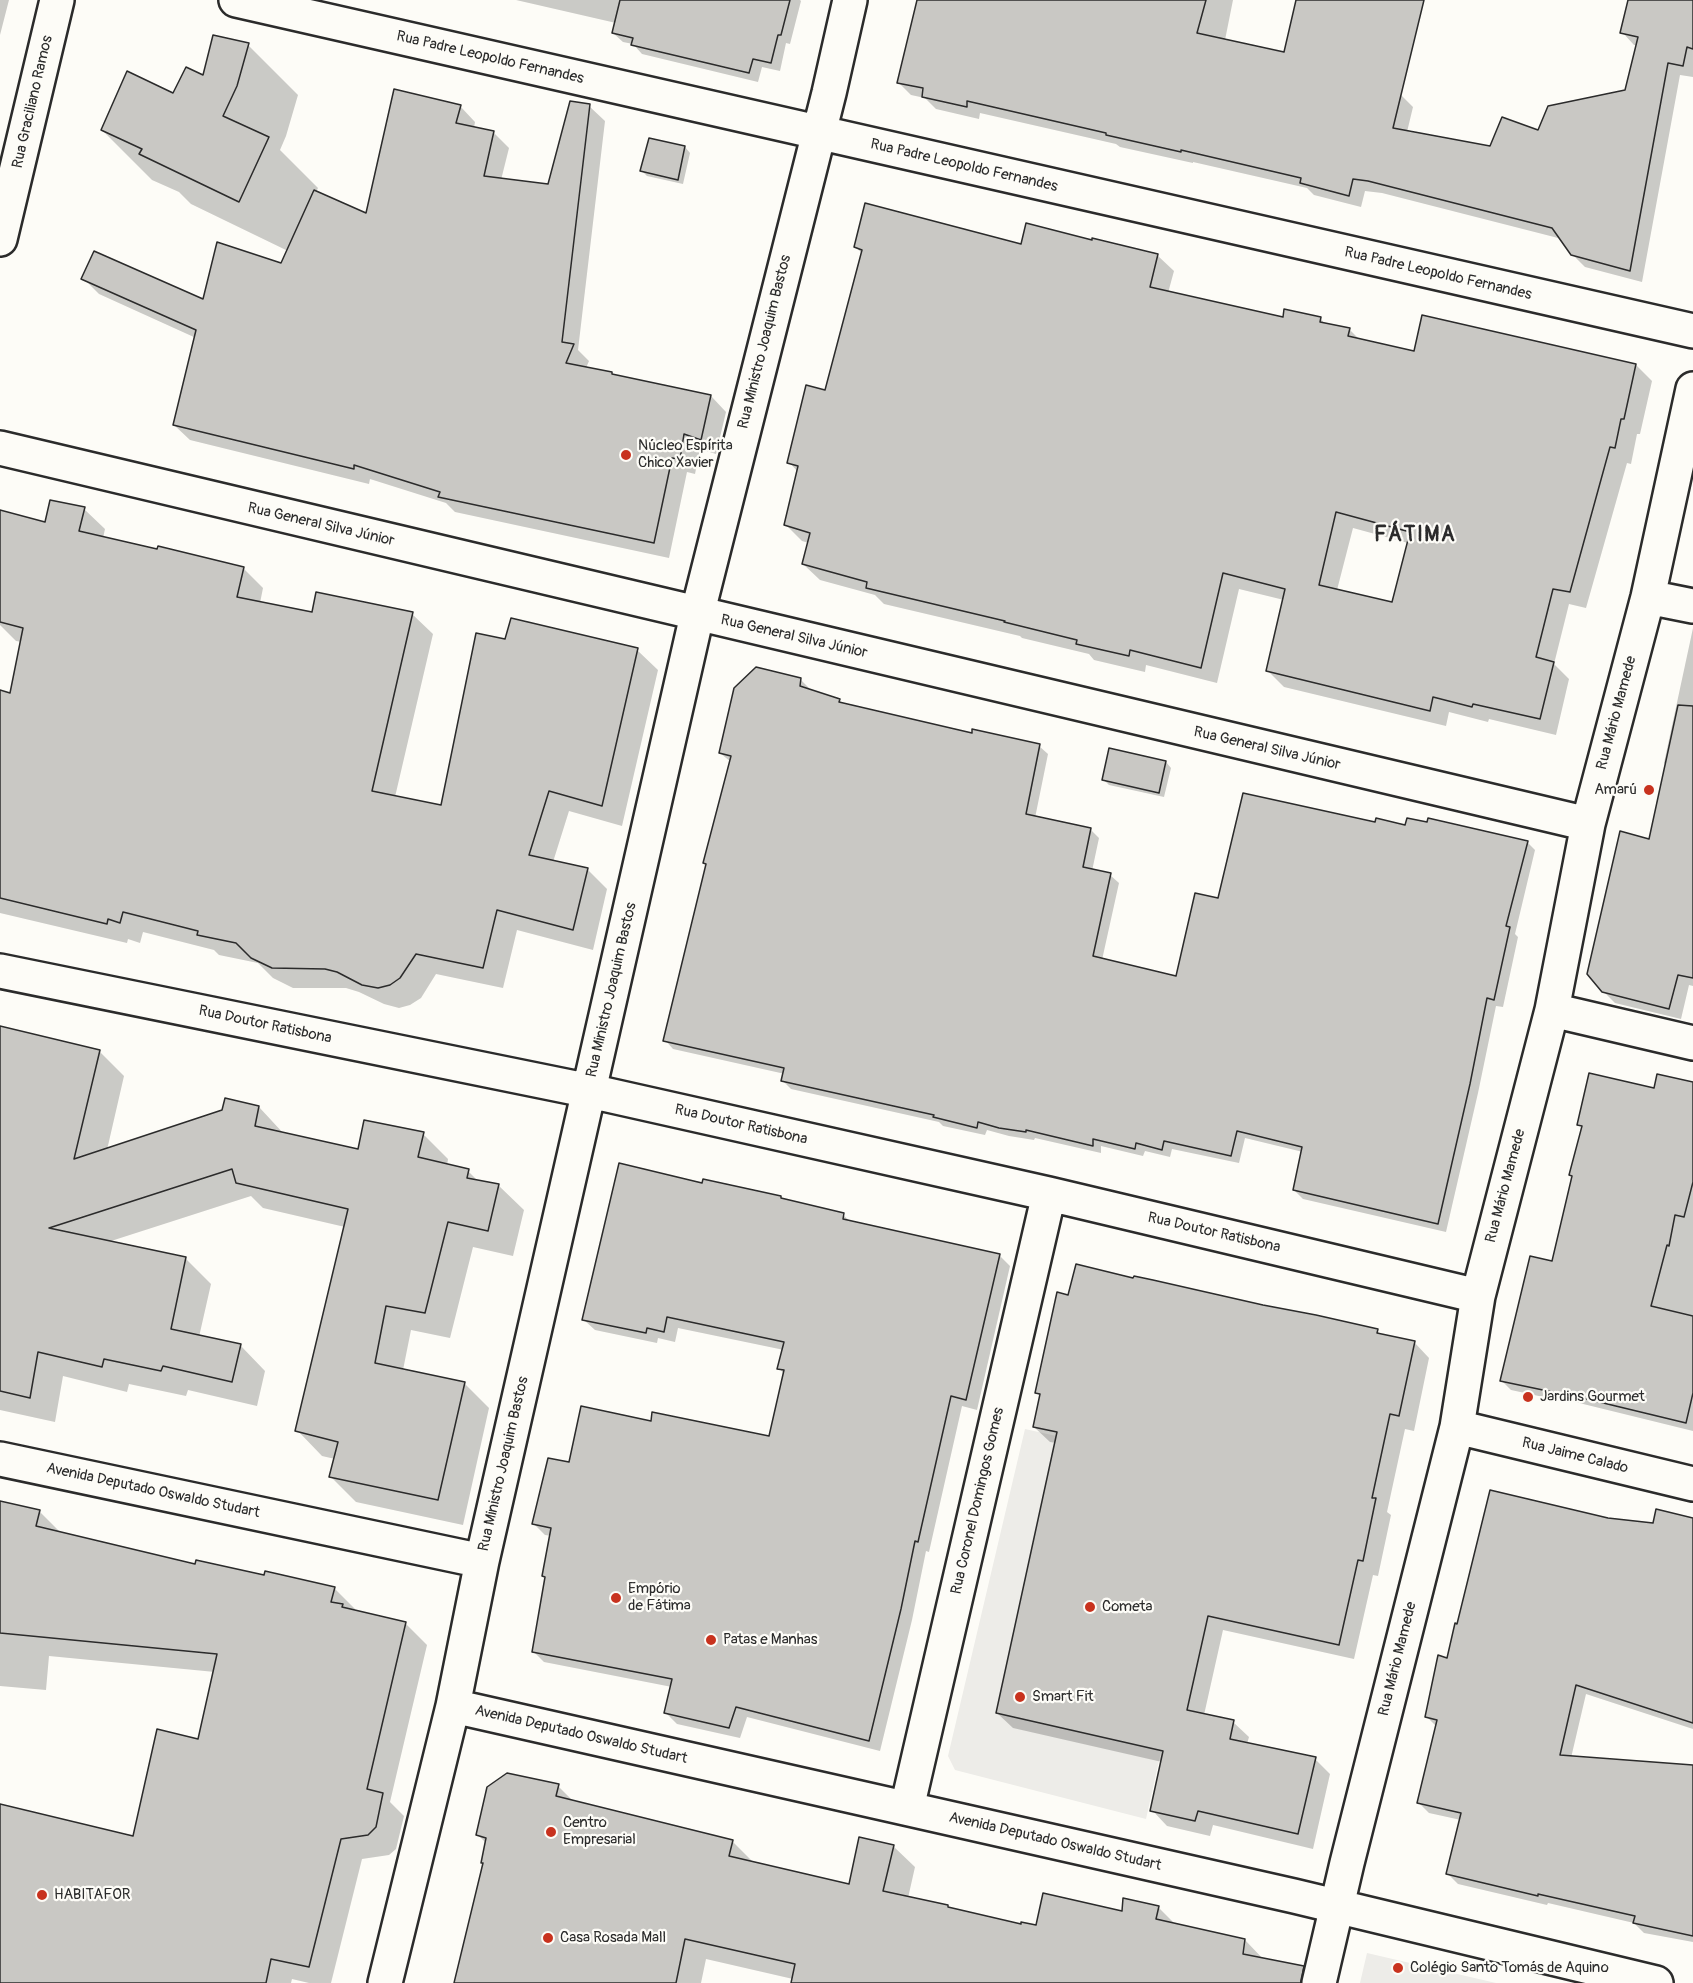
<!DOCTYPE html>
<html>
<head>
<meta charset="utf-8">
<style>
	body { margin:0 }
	canvas { display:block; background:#fdfcf7 }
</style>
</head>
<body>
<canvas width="1693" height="1983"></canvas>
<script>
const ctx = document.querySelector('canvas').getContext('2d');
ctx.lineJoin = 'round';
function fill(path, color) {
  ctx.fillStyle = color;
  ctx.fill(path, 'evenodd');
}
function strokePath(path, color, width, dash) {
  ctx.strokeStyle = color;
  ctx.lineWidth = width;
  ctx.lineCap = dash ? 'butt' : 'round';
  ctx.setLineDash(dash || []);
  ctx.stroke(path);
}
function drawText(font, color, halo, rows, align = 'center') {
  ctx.font = font + ' Pangolin,sans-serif';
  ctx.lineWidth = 4.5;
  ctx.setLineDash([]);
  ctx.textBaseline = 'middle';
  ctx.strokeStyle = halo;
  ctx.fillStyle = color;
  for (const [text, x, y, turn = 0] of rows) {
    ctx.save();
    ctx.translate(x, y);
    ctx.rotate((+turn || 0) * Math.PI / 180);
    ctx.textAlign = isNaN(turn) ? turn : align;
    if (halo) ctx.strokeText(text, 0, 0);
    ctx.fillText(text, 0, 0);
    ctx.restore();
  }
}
const built = new Path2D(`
	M 1025,1429 L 1223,1473 L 1146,1819 L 955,1770 L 948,1756 Z
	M 1367,1953 L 1496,1983 L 1360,1983 Z`);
const shadow = new Path2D(`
	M 0,0 L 9,0 L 0,35 Z
	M 516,0 L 800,0 L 801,1 L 790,44 L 786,43 L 780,71 L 762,67 L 758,82 L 642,54 L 633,44 L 623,42 L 613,33 L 616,23 Z
	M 918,0 L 1233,0 L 1225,40 L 1285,54 L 1297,0 L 1379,0 L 1400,94 L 1413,107 L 1407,132 L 1490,148 L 1539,132 L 1627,91 L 1637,45 L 1634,45 L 1622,32 L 1629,0 L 1693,0 L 1693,77 L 1680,75 L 1642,282 L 1585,267 L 1572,254 L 1562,239 L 1382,193 L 1365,191 L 1361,207 L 1314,195 L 1307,188 L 1193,162 L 1193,163 L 1120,147 L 1116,144 L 980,113 L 979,119 L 936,109 L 925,98 L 911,95 L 898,82 Z
	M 248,45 L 298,95 L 286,136 L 280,150 L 318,188 L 316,192 L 367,215 L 460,106 L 475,122 L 474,128 L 493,132 L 509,148 L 501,180 L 549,186 L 589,106 L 605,121 L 578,350 L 589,361 L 586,368 L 611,373 L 615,377 L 711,396 L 726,412 L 716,454 L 700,449 L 695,474 L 687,472 L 669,558 L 455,512 L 446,503 L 370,479 L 369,484 L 190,440 L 174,425 L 196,338 L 99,294 L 83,278 L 204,301 L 282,265 L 288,251 L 191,204 L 179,192 L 152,180 L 102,130 L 173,95 L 204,77 Z
	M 650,139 L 685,147 L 690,153 L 683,184 L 647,176 L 642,171 Z
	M 1093,242 L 1157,255 L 1174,271 L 1168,293 L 1284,319 L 1320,318 L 1326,325 L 1349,329 L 1360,340 L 1415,353 L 1636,365 L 1652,381 L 1640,434 L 1637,434 L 1631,464 L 1627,463 L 1586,608 L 1569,604 L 1554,664 L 1569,679 L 1556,735 L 1489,719 L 1488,722 L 1449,712 L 1446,726 L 1284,687 L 1268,671 L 1284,600 L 1239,589 L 1217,683 L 1146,665 L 1145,672 L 1094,660 L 1089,654 L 1022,638 L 1020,636 L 884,604 L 875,595 L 820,580 L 803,564 L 809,543 L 802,541 L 786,525 L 798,472 L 789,462 L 826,392 L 862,253 L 855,247 L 1022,246 ZM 1353,528 L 1408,543 L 1393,603 L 1337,590 Z
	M 84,509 L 105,529 L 103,538 L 243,568 L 263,588 L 260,603 L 313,614 L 412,614 L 433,634 L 395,797 L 442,807 L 507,641 L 637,650 L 658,670 L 622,826 L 569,811 L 553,862 L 587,869 L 607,889 L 593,950 L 517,930 L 503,988 L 436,974 L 421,998 L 410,1005 L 399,1008 L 384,1004 L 359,992 L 346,988 L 293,988 L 273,978 L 258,963 L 219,955 L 214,950 L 143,932 L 140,943 L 128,939 L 127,943 L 0,913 L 0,692 L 11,694 L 22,642 L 16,641 L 0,625 L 0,512 L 46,523 Z
	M 1693,628 L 1693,986 L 1689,985 L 1681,1019 L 1615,1003 L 1603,991 L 1650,841 L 1667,766 L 1664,763 Z
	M 800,679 L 809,688 L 809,690 L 839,700 L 843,704 L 973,735 L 1039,746 L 1048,754 L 1035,818 L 1090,829 L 1099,838 L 1092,871 L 1110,875 L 1119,883 L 1102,960 L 1177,978 L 1220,900 L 1376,824 L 1527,842 L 1535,850 L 1515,934 L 1518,937 L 1503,1007 L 1496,1006 L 1478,1093 L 1446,1232 L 1303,1199 L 1294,1190 L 1303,1152 L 1245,1138 L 1239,1163 L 1172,1149 L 1170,1157 L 1145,1151 L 1143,1156 L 1101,1146 L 1101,1153 L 1035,1138 L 1034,1140 L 1009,1136 L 987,1130 L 985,1135 L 943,1126 L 939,1122 L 791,1089 L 783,1081 L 785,1074 L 673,1049 L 665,1040 L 707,866 L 704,863 L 731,762 L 720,753 Z
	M 1166,762 L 1171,768 L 1164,797 L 1109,785 L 1104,780 Z
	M 0,1027 L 99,1051 L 124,1076 L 107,1150 L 259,1107 L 284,1134 L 359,1151 L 423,1134 L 448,1159 L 447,1166 L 468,1171 L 478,1181 L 498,1185 L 524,1210 L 513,1256 L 473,1247 L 450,1338 L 411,1330 L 403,1370 L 464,1383 L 489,1408 L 463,1525 L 356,1502 L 331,1477 L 335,1459 L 322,1456 L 297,1430 L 345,1227 L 263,1208 L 251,1196 L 108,1242 L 186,1259 L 211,1284 L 199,1337 L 240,1345 L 265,1371 L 257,1406 L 188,1390 L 186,1396 L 129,1384 L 127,1392 L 63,1376 L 55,1422 L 0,1410 Z
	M 1693,1083 L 1693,1431 L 1571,1401 L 1571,1403 L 1511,1390 L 1502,1381 L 1553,1263 L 1573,1177 L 1571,1175 L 1583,1128 L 1579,1124 L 1655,1090 Z
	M 703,1185 L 843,1215 L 851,1222 L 999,1255 L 1010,1266 L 977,1410 L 962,1406 L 929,1552 L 926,1551 L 912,1620 L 880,1751 L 747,1717 L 740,1738 L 677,1724 L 666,1713 L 672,1687 L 544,1662 L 533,1651 L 552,1536 L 545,1535 L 534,1524 L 570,1464 L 652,1423 L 770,1438 L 784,1374 L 779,1368 L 784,1350 L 678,1328 L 675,1342 L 658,1338 L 657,1343 L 595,1330 L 584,1320 Z
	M 1134,1280 L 1377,1331 L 1382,1336 L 1414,1342 L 1429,1358 L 1414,1431 L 1405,1429 L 1387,1512 L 1391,1515 L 1378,1576 L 1373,1575 L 1354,1659 L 1223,1630 L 1204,1715 L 1233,1722 L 1249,1737 L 1247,1744 L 1315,1759 L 1330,1774 L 1313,1849 L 1213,1825 L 1210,1836 L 1167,1826 L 1152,1810 L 1162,1762 L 1013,1728 L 997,1713 L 1056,1443 L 1050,1442 L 1034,1427 L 1041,1397 L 1036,1392 L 1069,1297 Z
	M 0,1502 L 39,1511 L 60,1532 L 196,1566 L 334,1588 L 355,1609 L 355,1612 L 405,1623 L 427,1645 L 390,1802 L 404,1816 L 396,1849 L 389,1855 L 362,1859 L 331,1983 L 309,1983 L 292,1979 L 291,1983 L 0,1983 L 0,1805 L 134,1838 L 199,1741 L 215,1672 L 49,1656 L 46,1690 L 0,1686 Z
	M 1607,1519 L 1654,1525 L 1693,1520 L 1693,1729 L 1586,1694 L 1571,1758 L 1693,1766 L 1693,1942 L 1644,1933 L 1634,1923 L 1548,1903 L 1547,1905 L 1458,1884 L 1448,1874 L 1461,1820 L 1429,1813 L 1419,1803 L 1437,1727 L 1426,1716 L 1448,1660 Z
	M 558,1786 L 574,1802 L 732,1841 L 753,1862 L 850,1885 L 893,1846 L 915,1867 L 908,1898 L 1022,1926 L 1037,1927 L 1158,1907 L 1176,1925 L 1245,1940 L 1266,1962 L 1279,1983 L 792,1983 L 793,1979 L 706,1959 L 701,1983 L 456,1983 L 484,1864 L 486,1843 L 478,1835 Z`);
const building = new Path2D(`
	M 620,0 L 790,0 L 781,35 L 778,35 L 771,63 L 753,59 L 749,73 L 631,45 L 633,38 L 612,33 Z
	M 917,0 L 1206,0 L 1197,33 L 1284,52 L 1296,0 L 1424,0 L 1393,128 L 1490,146 L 1502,117 L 1538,130 L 1548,106 L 1625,90 L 1638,37 L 1620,33 L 1628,0 L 1693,0 L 1693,49 L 1687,47 L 1683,66 L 1668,63 L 1630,271 L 1571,255 L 1552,228 L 1368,181 L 1353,179 L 1349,196 L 1300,183 L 1301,178 L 1181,150 L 1181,152 L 1106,135 L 1106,133 L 967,101 L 967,107 L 922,97 L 923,88 L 897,83 Z
	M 213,35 L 249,43 L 237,86 L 223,116 L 269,137 L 239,202 L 139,154 L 142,149 L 101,130 L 127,71 L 173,93 L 186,67 L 203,75 Z
	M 394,89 L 461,105 L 456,123 L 494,131 L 484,176 L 548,184 L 570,101 L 590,104 L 562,342 L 574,344 L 566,363 L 612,372 L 612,374 L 711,395 L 701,440 L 684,434 L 680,459 L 672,458 L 654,543 L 438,497 L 440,492 L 354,465 L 354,469 L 173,425 L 196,330 L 81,279 L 94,251 L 203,299 L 217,242 L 281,263 L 314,190 L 366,213 Z
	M 649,138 L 685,146 L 678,180 L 640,171 Z
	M 865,203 L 1021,244 L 1026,223 L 1092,240 L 1092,238 L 1158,254 L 1150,287 L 1283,317 L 1284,309 L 1321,317 L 1320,322 L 1350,328 L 1348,336 L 1414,351 L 1422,315 L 1636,364 L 1624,419 L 1621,419 L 1615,448 L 1610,447 L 1570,592 L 1553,589 L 1536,657 L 1554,662 L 1540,719 L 1473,704 L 1472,707 L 1433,697 L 1430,711 L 1266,671 L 1285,589 L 1223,573 L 1201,668 L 1130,650 L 1129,656 L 1076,644 L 1077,640 L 1004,622 L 1005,621 L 866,588 L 867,582 L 802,564 L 810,533 L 784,525 L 798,466 L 787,463 L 806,385 L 825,390 L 862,250 L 854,247 ZM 1336,512 L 1410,532 L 1392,602 L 1319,585 Z
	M 50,500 L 85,507 L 79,531 L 157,549 L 158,546 L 244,567 L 237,597 L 312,612 L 316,592 L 413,612 L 372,791 L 441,805 L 476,633 L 505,639 L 511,618 L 638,648 L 602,806 L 549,791 L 529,855 L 588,868 L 573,930 L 497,910 L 483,968 L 416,954 L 400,978 L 390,985 L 378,988 L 362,985 L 337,972 L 325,969 L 272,968 L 251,958 L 236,943 L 197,935 L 198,931 L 123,912 L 120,923 L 108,919 L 107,924 L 0,898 L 0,690 L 10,693 L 23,628 L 0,622 L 0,510 L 45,522 Z
	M 756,667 L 801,678 L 800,686 L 840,699 L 839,702 L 972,733 L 972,729 L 1040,744 L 1026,814 L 1091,828 L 1083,867 L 1111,873 L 1093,956 L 1176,976 L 1195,893 L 1218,898 L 1243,793 L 1375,822 L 1376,818 L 1405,825 L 1407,818 L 1427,822 L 1428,818 L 1528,841 L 1506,926 L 1510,927 L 1494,1000 L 1487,998 L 1470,1084 L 1438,1224 L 1293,1190 L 1302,1147 L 1237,1131 L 1231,1156 L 1164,1141 L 1162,1150 L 1136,1143 L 1135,1149 L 1093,1139 L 1093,1146 L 1026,1130 L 1026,1132 L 999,1128 L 978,1122 L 977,1128 L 933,1117 L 934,1115 L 781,1081 L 784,1068 L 663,1041 L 706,864 L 703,863 L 731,756 L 719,753 L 734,688 Z
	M 1678,705 L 1693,706 L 1693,978 L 1678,975 L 1669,1009 L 1602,992 L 1587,974 L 1620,831 L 1649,839 Z
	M 1109,748 L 1166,761 L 1159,793 L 1102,780 Z
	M 0,1026 L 100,1050 L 74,1159 L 222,1110 L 225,1098 L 259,1106 L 255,1126 L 358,1149 L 364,1120 L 424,1132 L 418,1157 L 469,1169 L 467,1178 L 499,1184 L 488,1231 L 448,1222 L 425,1313 L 386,1306 L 375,1363 L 465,1382 L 438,1500 L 329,1477 L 338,1442 L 295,1431 L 348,1209 L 236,1183 L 232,1169 L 49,1228 L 186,1257 L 171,1329 L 241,1344 L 232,1382 L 163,1366 L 161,1371 L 104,1359 L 102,1367 L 38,1352 L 30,1398 L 0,1391 Z
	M 1589,1073 L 1654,1088 L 1657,1074 L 1693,1082 L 1693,1182 L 1684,1217 L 1675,1215 L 1669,1246 L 1667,1245 L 1651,1306 L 1693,1316 L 1693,1393 L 1686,1423 L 1562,1393 L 1562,1394 L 1500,1381 L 1530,1256 L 1552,1261 L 1572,1176 L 1569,1175 L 1582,1126 L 1577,1125 Z
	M 619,1163 L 702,1183 L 703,1179 L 781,1196 L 781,1198 L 844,1213 L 843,1219 L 1000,1254 L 966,1400 L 951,1396 L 918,1542 L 915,1541 L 901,1609 L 869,1741 L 736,1707 L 729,1728 L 664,1713 L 672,1679 L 532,1652 L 545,1577 L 542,1576 L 551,1528 L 532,1524 L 548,1458 L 569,1462 L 581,1406 L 651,1421 L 652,1412 L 769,1436 L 784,1370 L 777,1369 L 784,1342 L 667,1317 L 664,1332 L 647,1328 L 646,1333 L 582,1320 Z
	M 1076,1264 L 1133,1278 L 1134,1276 L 1153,1280 L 1263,1305 L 1316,1315 L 1378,1329 L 1377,1333 L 1415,1341 L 1399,1416 L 1390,1414 L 1372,1498 L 1376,1498 L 1363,1561 L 1358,1560 L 1339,1645 L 1208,1616 L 1187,1710 L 1234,1720 L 1230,1739 L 1316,1757 L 1298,1834 L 1198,1811 L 1195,1821 L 1150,1811 L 1163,1751 L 996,1713 L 1057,1432 L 1033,1427 L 1040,1394 L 1035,1393 L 1057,1292 L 1068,1295 Z
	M 1490,1490 L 1608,1518 L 1653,1523 L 1656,1509 L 1693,1518 L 1693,1723 L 1576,1685 L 1560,1755 L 1693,1765 L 1693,1936 L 1633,1923 L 1635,1916 L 1538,1894 L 1538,1896 L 1446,1874 L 1461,1813 L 1417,1803 L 1437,1720 L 1425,1717 L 1438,1655 L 1447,1658 L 1455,1623 L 1457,1624 Z
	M 0,1501 L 40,1510 L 36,1526 L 195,1564 L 196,1560 L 264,1575 L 265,1571 L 335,1587 L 331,1602 L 343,1604 L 342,1607 L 406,1622 L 367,1789 L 383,1793 L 376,1827 L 368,1835 L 341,1839 L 309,1967 L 271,1959 L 266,1983 L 0,1983 L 0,1804 L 133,1836 L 157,1729 L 198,1739 L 217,1654 L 0,1633 Z
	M 507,1773 L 559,1784 L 556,1796 L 733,1840 L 729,1856 L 849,1884 L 859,1837 L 894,1845 L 883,1891 L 948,1905 L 948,1907 L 1021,1924 L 1021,1922 L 1036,1925 L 1043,1893 L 1122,1911 L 1123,1898 L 1159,1906 L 1156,1919 L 1245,1939 L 1243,1954 L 1304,1966 L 1301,1983 L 791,1983 L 795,1964 L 685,1939 L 676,1983 L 454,1983 L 483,1863 L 481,1863 L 486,1838 L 476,1835 L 487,1787 Z`);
const street = new Path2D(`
	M 236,0 L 1693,331
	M 0,239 L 57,0
	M 0,448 L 1588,824
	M 1648,597 L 1693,606
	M 0,971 L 590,1091 L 1049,1194 L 1478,1296
	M 1552,1010 L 1693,1043
	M 1457,1427 L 1693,1484
	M 0,1459 L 482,1561
	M 453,1706 L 1294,1896 L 1656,1983
	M 907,1808 L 1049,1194
	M 385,1983 L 453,1706 L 482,1561 L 697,615 L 829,93 L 850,0
	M 1319,1983 L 1347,1863 L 1457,1427 L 1478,1296 L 1552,1010 L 1588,824 L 1648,597 L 1693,389`);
const markers = [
	[626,455,6,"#c8321e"],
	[1649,790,6,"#c8321e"],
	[1528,1397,6,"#c8321e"],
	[616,1598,6,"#c8321e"],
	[1090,1607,6,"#c8321e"],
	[711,1640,6,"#c8321e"],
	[1020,1697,6,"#c8321e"],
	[551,1832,6,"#c8321e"],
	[42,1895,6,"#c8321e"],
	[548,1938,6,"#c8321e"],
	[1398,1968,6,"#c8321e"]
];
const streetNames = [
	["Rua Padre Leopoldo Fernandes",490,58,13],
	["Rua Graciliano Ramos",33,102,-77],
	["Rua Padre Leopoldo Fernandes",964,166,13],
	["Rua Padre Leopoldo Fernandes",1438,274,13],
	["Rua Ministro Joaquim Bastos",765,342,-76],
	["Rua General Silva Júnior",321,525,13],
	["Rua General Silva Júnior",794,637,13],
	["Rua Mário Mamede",1617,713,-75],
	["Rua General Silva Júnior",1267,749,13],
	["Rua Ministro Joaquim Bastos",612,990,-77],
	["Rua Doutor Ratisbona",265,1025,12],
	["Rua Doutor Ratisbona",741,1125,13],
	["Rua Mário Mamede",1506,1186,-75],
	["Rua Doutor Ratisbona",1214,1233,13],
	["Rua Jaime Calado",1575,1456,14],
	["Rua Ministro Joaquim Bastos",504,1464,-77],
	["Avenida Deputado Oswaldo Studart",153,1491,12],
	["Rua Coronel Domingos Gomes",978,1501,-77],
	["Rua Mário Mamede",1398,1659,-76],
	["Avenida Deputado Oswaldo Studart",581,1735,13],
	["Avenida Deputado Oswaldo Studart",1055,1842,13]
];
const poiNames = [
	["Núcleo Espírita",638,446],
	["Chico Xavier",638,463],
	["Amarú",1637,790,"right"],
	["Jardins Gourmet",1540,1397],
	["Empório",628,1589],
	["de Fátima",628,1606],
	["Cometa",1102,1607],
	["Patas e Manhas",723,1640],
	["Smart Fit",1032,1697],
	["Centro",563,1823],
	["Empresarial",563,1840],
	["HABITAFOR",54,1895],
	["Casa Rosada Mall",560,1938],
	["Colégio Santo Tomás de Aquino",1410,1968]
];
const districtNames = [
	["FÁTIMA",1415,536]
];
fill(built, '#edece8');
fill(shadow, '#0003');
fill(building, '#c9c8c4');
strokePath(building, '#2b2b2b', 1.5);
strokePath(street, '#2b2b2b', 38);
strokePath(street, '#fdfcf7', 33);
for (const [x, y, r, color] of markers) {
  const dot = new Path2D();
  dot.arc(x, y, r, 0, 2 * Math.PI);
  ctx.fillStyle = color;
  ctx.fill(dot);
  strokePath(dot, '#fdfcf7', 2);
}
drawText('15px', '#2b2b2b', '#fdfcf7', streetNames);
drawText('15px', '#2b2b2b', '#fdfcf7', poiNames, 'left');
ctx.letterSpacing = '1.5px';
drawText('bold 21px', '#2b2b2b', '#fdfcf7', districtNames);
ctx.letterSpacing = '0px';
</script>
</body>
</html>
